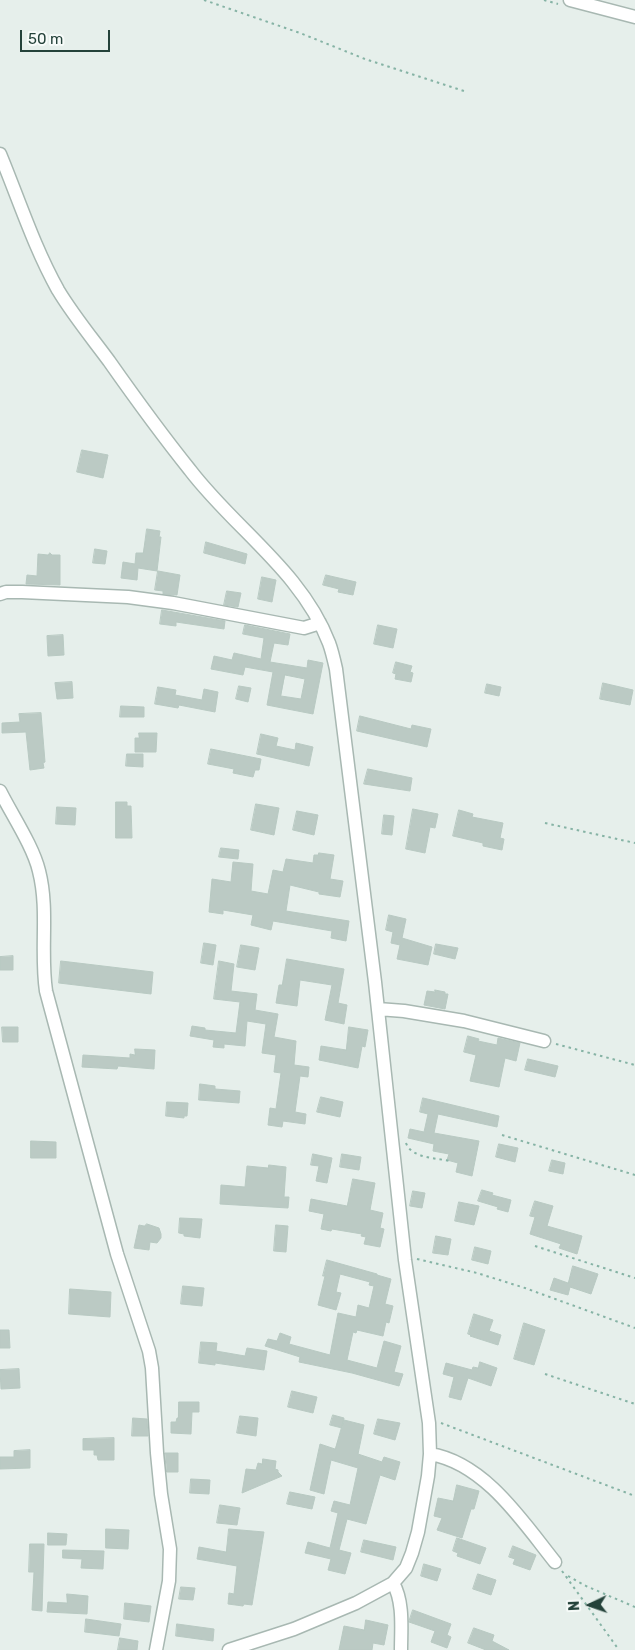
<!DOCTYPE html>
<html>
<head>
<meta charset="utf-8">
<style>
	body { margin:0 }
	#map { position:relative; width:635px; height:1650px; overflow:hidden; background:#e6efeb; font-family:Rubik,sans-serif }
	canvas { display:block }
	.north { position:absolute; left:565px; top:1580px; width:50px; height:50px; -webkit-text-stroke:4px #f7fbf9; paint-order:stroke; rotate:267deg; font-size:14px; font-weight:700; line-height:20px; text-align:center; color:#24423a }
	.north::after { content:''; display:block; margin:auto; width:18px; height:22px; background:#24423a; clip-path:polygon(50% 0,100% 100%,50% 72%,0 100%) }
	.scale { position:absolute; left:20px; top:30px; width:90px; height:22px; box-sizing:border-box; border:2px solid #24423a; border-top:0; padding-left:6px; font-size:15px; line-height:18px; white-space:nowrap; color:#24423a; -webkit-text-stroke:4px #f7fbf9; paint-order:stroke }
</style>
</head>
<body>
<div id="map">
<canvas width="635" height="1650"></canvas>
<div class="north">N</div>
<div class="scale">50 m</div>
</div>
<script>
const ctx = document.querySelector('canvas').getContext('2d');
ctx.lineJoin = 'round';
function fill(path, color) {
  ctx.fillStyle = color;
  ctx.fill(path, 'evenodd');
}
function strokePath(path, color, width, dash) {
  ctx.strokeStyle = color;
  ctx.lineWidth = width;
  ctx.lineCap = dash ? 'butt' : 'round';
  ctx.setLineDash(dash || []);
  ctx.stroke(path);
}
const building = new Path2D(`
	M 82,450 L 108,455 L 103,478 L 77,472 Z
	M 147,529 L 160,531 L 159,537 L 161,537 L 157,571 L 138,568 L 137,580 L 121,578 L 123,562 L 135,564 L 136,553 L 143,553 Z
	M 206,542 L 247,554 L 245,564 L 204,553 Z
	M 95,549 L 107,551 L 105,564 L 93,563 Z
	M 50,553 L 52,555 L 60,555 L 60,585 L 26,584 L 27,575 L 37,576 L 38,554 L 48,555 Z
	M 158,571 L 180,575 L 177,595 L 163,594 L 163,591 L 155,590 Z
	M 326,575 L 356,582 L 353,595 L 338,592 L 339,589 L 323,585 Z
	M 262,577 L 276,580 L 272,602 L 258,599 Z
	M 227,591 L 241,593 L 238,607 L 224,605 Z
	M 162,610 L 225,621 L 224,629 L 176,622 L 176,626 L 160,624 Z
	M 245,625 L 290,634 L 288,645 L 274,643 L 270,662 L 307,668 L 308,660 L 323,663 L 313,714 L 267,705 L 273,672 L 245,667 L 243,675 L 211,669 L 214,656 L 232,660 L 234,653 L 261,659 L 264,638 L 243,634 ZM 285,675 L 305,679 L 301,699 L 281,696 Z
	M 378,625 L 397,629 L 393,648 L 374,644 Z
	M 63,635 L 64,655 L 48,656 L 47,636 Z
	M 396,662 L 412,666 L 410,672 L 413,673 L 411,682 L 395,679 L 396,674 L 393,673 Z
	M 72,682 L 73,698 L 57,699 L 55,683 Z
	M 603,683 L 633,690 L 630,705 L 600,699 Z
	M 487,684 L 501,687 L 499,696 L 485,693 Z
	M 239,686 L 251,688 L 248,702 L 236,699 Z
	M 158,687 L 176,690 L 175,695 L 202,700 L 204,689 L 218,692 L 215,712 L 179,705 L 178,708 L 155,704 Z
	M 121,706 L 144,707 L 144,717 L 120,717 Z
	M 41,713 L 45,762 L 43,763 L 44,768 L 30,770 L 26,732 L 2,733 L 2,723 L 20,722 L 19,714 Z
	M 360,716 L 411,729 L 412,725 L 431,729 L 427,747 L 357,731 Z
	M 139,733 L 157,733 L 156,752 L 135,752 L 135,738 L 139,738 Z
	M 261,734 L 278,738 L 276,746 L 295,750 L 296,743 L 313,747 L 309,766 L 257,754 Z
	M 211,749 L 261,759 L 259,770 L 255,770 L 253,777 L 233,773 L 234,769 L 208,764 Z
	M 127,754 L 143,754 L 143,767 L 126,766 Z
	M 368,769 L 412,778 L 410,791 L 364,784 Z
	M 116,802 L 127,802 L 127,806 L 131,806 L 132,838 L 116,838 Z
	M 256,804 L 279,808 L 274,835 L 251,830 Z
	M 57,807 L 76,808 L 75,825 L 56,824 Z
	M 413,809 L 438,814 L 435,828 L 430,827 L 425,853 L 406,849 Z
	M 459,810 L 473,814 L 472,817 L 503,823 L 500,838 L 504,839 L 502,850 L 483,846 L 483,843 L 453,836 Z
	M 297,811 L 318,815 L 314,835 L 293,830 Z
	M 384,815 L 394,816 L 392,835 L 382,834 Z
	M 221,848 L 239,850 L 238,859 L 219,857 Z
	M 319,853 L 334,855 L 330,879 L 343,881 L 340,897 L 319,894 L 319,892 L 290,885 L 286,911 L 349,921 L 346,941 L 331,938 L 332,931 L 273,921 L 271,930 L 251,925 L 253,915 L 223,910 L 223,914 L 209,912 L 212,879 L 231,882 L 233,862 L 253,864 L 251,891 L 268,894 L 273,870 L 283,872 L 286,859 L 313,863 L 314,855 L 318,855 Z
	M 389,915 L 406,919 L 402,938 L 432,947 L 428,965 L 397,959 L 400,945 L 391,943 L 393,932 L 386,930 Z
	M 204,943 L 216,945 L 213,965 L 201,963 Z
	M 436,944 L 458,948 L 455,959 L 434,954 Z
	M 241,945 L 259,948 L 255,970 L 237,967 Z
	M 13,956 L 13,970 L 0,970 L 0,957 Z
	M 287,959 L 344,969 L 338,1003 L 347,1005 L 344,1024 L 325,1020 L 332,985 L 300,980 L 297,1006 L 276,1003 L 279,985 L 282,985 Z
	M 61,961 L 153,972 L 151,994 L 59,983 Z
	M 219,961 L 234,964 L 231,991 L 257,994 L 255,1010 L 278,1014 L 274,1037 L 296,1041 L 294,1065 L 309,1067 L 308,1077 L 300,1076 L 295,1112 L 306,1114 L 305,1124 L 283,1121 L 282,1127 L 268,1125 L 270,1108 L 276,1109 L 281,1073 L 274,1072 L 276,1055 L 262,1053 L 266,1024 L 247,1021 L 245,1046 L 224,1044 L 224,1048 L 213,1047 L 214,1040 L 190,1036 L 192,1026 L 205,1028 L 205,1030 L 236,1033 L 240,1002 L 214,999 Z
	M 435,990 L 445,992 L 445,994 L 448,994 L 445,1009 L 424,1005 L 427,991 L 435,992 Z
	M 2,1027 L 18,1027 L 18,1042 L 3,1042 Z
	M 349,1027 L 368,1030 L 365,1047 L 362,1046 L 358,1068 L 319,1060 L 321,1046 L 346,1050 Z
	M 468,1036 L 479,1039 L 478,1041 L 497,1045 L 498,1038 L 520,1043 L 516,1061 L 505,1058 L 499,1087 L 470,1081 L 476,1055 L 464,1052 Z
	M 135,1049 L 155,1050 L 154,1069 L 118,1066 L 117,1069 L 82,1067 L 83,1055 L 130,1058 L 130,1054 L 135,1055 Z
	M 528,1059 L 558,1066 L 555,1077 L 525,1070 Z
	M 200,1084 L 215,1086 L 215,1089 L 240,1091 L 239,1103 L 199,1100 Z
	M 321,1097 L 343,1102 L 340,1117 L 317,1112 Z
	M 423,1098 L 499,1116 L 497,1127 L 438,1114 L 434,1133 L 479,1141 L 472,1176 L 456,1172 L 458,1163 L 447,1160 L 449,1154 L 433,1151 L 434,1144 L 408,1138 L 410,1129 L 424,1132 L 428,1114 L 420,1112 Z
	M 167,1102 L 188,1103 L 187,1116 L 184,1116 L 184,1118 L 166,1116 Z
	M 31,1141 L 56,1142 L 56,1158 L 31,1158 Z
	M 499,1144 L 518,1148 L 515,1162 L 496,1157 Z
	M 313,1154 L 332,1158 L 327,1183 L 316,1181 L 319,1166 L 311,1165 Z
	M 342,1154 L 361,1157 L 359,1170 L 340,1167 Z
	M 552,1160 L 565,1163 L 563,1174 L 549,1171 Z
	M 269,1165 L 286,1167 L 284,1197 L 289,1197 L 288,1208 L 220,1204 L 221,1185 L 245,1187 L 247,1166 L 268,1168 Z
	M 353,1179 L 375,1183 L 370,1210 L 383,1213 L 380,1228 L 384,1229 L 380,1247 L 364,1244 L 366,1237 L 361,1236 L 362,1234 L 332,1229 L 331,1231 L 321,1229 L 324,1214 L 309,1211 L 311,1199 L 347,1206 Z
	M 482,1190 L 493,1193 L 492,1195 L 511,1200 L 508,1212 L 497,1209 L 498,1207 L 478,1201 Z
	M 413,1191 L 425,1193 L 422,1208 L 410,1206 Z
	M 535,1201 L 553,1206 L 547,1226 L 582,1236 L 577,1254 L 559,1248 L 561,1244 L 530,1234 L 535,1217 L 530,1216 Z
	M 459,1202 L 479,1206 L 474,1225 L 455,1221 Z
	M 180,1218 L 202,1219 L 200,1238 L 184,1236 L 184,1234 L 179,1233 Z
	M 147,1224 L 159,1228 L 161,1234 L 161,1238 L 157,1243 L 150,1242 L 149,1250 L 134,1248 L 139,1225 L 144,1226 Z
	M 276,1225 L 288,1226 L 286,1252 L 274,1251 Z
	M 436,1236 L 451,1239 L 448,1255 L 433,1253 Z
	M 475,1247 L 491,1251 L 488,1264 L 472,1260 Z
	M 327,1260 L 377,1274 L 377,1275 L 391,1279 L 385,1304 L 393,1306 L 389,1323 L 386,1322 L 383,1336 L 357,1330 L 356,1333 L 353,1332 L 347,1360 L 377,1368 L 384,1341 L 401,1346 L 394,1372 L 403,1374 L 399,1386 L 352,1373 L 299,1362 L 300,1357 L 265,1346 L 268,1339 L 277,1341 L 280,1333 L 291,1337 L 289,1344 L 330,1355 L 338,1313 L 356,1317 L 358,1305 L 369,1308 L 374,1286 L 369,1285 L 370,1282 L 340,1274 L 336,1292 L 341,1293 L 336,1310 L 318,1305 L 325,1276 L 323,1276 Z
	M 573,1266 L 598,1274 L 591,1294 L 570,1287 L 568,1295 L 550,1290 L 554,1278 L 568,1283 Z
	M 183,1286 L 204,1288 L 202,1306 L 181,1304 Z
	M 70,1289 L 111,1292 L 110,1317 L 69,1314 Z
	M 474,1314 L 493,1320 L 489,1331 L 501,1335 L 498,1345 L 470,1336 L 471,1335 L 468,1334 Z
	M 524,1323 L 545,1330 L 534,1365 L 514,1359 Z
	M 0,1330 L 9,1330 L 10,1348 L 0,1348 Z
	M 201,1342 L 217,1343 L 216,1351 L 245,1356 L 247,1348 L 267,1351 L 264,1370 L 215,1363 L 215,1365 L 199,1363 Z
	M 480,1362 L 497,1368 L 491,1386 L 468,1378 L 461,1400 L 449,1397 L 454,1377 L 443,1374 L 446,1363 L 472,1370 L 473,1367 L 478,1368 Z
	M 19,1369 L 20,1388 L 1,1389 L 0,1370 Z
	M 292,1391 L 317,1397 L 313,1413 L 288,1407 Z
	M 179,1402 L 199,1402 L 199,1412 L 192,1412 L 191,1434 L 171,1433 L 171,1422 L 176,1422 L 177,1418 L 178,1418 Z
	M 333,1415 L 344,1418 L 342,1428 L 330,1425 Z
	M 240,1416 L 258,1418 L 256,1436 L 237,1433 Z
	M 133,1418 L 147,1419 L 148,1436 L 132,1436 Z
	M 378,1419 L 400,1423 L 395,1440 L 374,1434 Z
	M 344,1420 L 364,1425 L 358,1454 L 382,1462 L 384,1457 L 400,1462 L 395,1480 L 380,1475 L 366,1524 L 347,1519 L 339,1550 L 351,1553 L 345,1574 L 328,1570 L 331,1559 L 305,1553 L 308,1542 L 330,1548 L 338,1513 L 331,1511 L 334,1501 L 350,1505 L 358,1468 L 331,1460 L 324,1494 L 310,1490 L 320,1444 L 335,1449 Z
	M 114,1438 L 114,1460 L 98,1460 L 97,1455 L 94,1455 L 94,1450 L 83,1450 L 83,1439 Z
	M 30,1450 L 30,1468 L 0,1469 L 0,1457 L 14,1457 L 14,1451 Z
	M 165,1453 L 178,1453 L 178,1472 L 167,1472 Z
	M 263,1459 L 276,1461 L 275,1469 L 278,1470 L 278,1472 L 282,1476 L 242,1493 L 246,1469 L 256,1470 L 258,1463 L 262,1464 Z
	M 191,1479 L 210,1480 L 209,1494 L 190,1493 Z
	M 457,1485 L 479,1491 L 474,1509 L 471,1509 L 462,1538 L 437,1530 L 442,1518 L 434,1516 L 438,1498 L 453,1501 Z
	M 290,1492 L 315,1497 L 312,1509 L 287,1504 Z
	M 220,1505 L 240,1508 L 237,1525 L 217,1523 Z
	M 106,1529 L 129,1530 L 128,1549 L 106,1548 Z
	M 229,1529 L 264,1532 L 252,1605 L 244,1604 L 243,1606 L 228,1604 L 229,1593 L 234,1594 L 237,1566 L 197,1559 L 199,1547 L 226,1552 Z
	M 48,1533 L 67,1534 L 66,1545 L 48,1545 Z
	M 457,1538 L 486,1548 L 480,1564 L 457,1556 L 458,1553 L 453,1551 Z
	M 364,1540 L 396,1547 L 393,1560 L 361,1552 Z
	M 30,1544 L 44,1544 L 42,1611 L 32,1610 L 34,1572 L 29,1572 Z
	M 513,1546 L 536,1555 L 530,1570 L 513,1564 L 515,1559 L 509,1557 Z
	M 63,1550 L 104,1551 L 103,1569 L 81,1568 L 82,1559 L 63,1558 Z
	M 424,1564 L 441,1569 L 437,1581 L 421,1576 Z
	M 478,1574 L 496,1580 L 491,1595 L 473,1589 Z
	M 181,1587 L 195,1588 L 193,1600 L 179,1599 Z
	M 67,1594 L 88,1596 L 87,1614 L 47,1612 L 48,1602 L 67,1603 Z
	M 125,1603 L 151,1606 L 149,1622 L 124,1619 Z
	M 413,1610 L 451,1624 L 447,1635 L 451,1637 L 447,1648 L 431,1642 L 435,1631 L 409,1622 Z
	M 86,1619 L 121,1624 L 119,1636 L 85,1632 Z
	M 366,1620 L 388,1625 L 384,1645 L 373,1643 L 372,1650 L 339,1650 L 344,1626 L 364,1630 Z
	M 177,1624 L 214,1629 L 213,1641 L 176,1636 Z
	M 474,1628 L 494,1635 L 492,1641 L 509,1650 L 486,1650 L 468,1643 Z
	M 120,1638 L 138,1641 L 137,1650 L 118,1650 Z`);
const path = new Path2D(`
	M 204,0 L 300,33 L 365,59 L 467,92
	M 544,0 L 558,4
	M 545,823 L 635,843
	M 556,1044 L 635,1065
	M 502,1135 L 635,1175
	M 406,1143 C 411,1158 436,1158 450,1161
	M 535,1246 L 635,1278
	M 417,1259 L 477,1273 L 525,1288 L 635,1328
	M 545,1374 L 635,1404
	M 441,1423 L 635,1496
	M 562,1571 L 619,1650
	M 568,1576 L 586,1586 L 635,1607`);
const street = new Path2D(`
	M 570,0 L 635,17
	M 0,154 C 19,200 34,247 58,290 C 73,315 92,338 109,361 C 135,398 162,435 190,470 C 235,529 302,572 329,643 C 332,651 334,660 336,669 L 375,982 L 405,1260 L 429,1423 L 430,1454 L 428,1476 L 418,1532 L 412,1553 L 406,1568 L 393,1583 L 356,1603 L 294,1629 L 229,1650
	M 0,594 L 6,592 L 22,592 L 128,597 L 173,603 L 304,628 L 320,623
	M 0,791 C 12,815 33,846 39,871 C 49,910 40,951 46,991 L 117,1254 L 149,1351 L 152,1368 L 157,1453 L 161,1494 L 170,1549 L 169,1581 L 156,1650
	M 378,1009 L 404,1011 L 464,1021 L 544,1041
	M 430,1454 C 485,1463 523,1522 555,1562
	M 393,1583 C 404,1602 401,1629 401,1650`);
fill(building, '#bbcac4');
strokePath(building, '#b8c9c2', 1);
strokePath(street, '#a8b8b2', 15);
strokePath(path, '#86b3a5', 2, [2.5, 4]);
strokePath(street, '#fff', 12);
</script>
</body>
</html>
